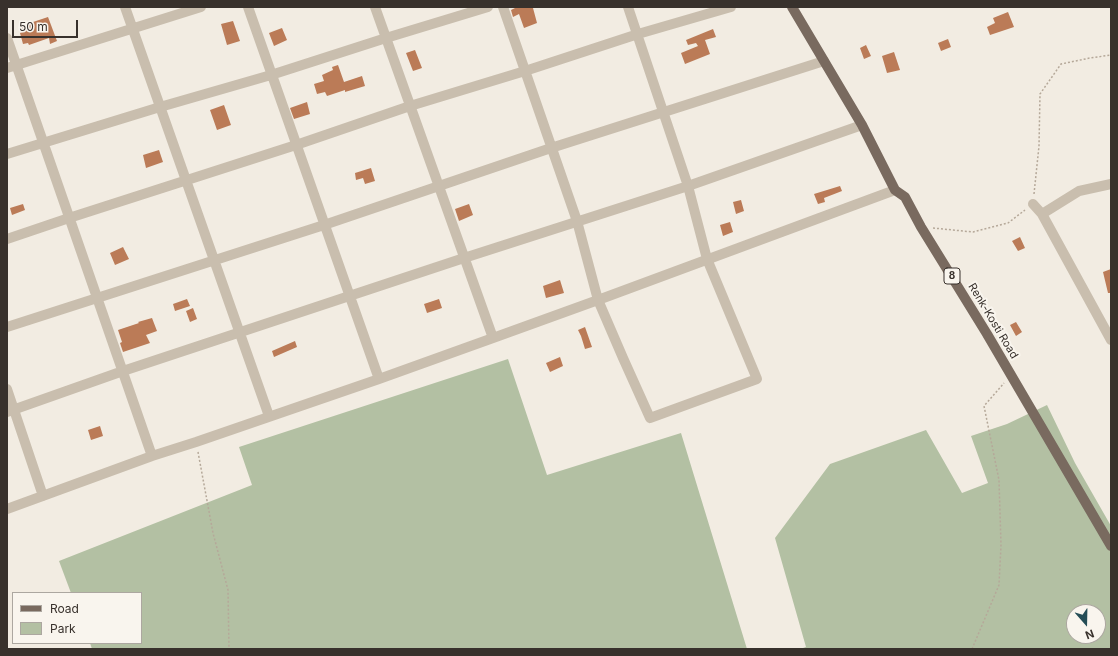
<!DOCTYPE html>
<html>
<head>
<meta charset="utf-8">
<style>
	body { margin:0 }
	#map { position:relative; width:1118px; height:656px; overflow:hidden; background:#f2ece2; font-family:Inter,sans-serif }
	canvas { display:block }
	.frame { position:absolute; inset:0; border:8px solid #38312c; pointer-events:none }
	.legend { position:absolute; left:12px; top:592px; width:130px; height:52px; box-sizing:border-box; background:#f9f5ee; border:1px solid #aca7a0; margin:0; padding:5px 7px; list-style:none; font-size:12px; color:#38312c }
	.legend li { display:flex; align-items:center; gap:8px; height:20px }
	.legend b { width:20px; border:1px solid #aca7a0 }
	.north { position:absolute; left:1066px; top:604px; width:40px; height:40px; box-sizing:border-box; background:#f9f5ee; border:1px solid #aca7a0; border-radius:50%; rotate:160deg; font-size:11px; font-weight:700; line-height:16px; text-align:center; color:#38312c }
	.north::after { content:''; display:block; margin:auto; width:14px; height:18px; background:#254d56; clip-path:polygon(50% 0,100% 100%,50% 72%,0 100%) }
	.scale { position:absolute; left:12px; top:20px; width:66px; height:18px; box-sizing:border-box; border:2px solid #38312c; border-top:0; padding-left:5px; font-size:12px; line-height:14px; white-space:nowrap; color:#38312c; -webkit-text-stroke:3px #f9f5ee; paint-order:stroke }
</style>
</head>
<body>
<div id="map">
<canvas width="1118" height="656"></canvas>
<div class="frame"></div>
<ul class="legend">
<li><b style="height:5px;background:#796a5f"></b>Road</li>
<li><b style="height:11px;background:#b3c0a3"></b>Park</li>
</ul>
<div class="north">N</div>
<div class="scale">50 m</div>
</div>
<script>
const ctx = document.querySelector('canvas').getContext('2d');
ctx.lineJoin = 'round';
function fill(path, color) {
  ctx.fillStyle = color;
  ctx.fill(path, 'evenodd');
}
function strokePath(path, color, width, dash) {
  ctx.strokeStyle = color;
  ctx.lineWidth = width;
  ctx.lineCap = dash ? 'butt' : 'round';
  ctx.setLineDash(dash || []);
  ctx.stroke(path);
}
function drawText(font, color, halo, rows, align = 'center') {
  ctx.font = font + ' Inter,sans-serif';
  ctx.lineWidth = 4;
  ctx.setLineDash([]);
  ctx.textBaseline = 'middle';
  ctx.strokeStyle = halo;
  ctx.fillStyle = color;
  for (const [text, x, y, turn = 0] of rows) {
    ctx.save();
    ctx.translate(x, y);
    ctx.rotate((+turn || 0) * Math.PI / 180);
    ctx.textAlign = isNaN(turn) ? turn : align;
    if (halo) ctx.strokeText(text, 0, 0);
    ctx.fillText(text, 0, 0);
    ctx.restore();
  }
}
const green = new Path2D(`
	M 508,359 L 547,475 L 681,433 L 747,649 L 92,649 L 90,643 L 141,643 L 141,593 L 71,593 L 59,561 L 252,485 L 239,447 Z
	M 1047,405 L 1075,463 L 1111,526 L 1111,649 L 800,649 L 806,647 L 775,538 L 830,464 L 926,430 L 962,493 L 988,483 L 971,436 L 1007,424 ZM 1074,612 L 1098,612 L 1098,636 L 1074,636 Z`);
const building = new Path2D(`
	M 517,7 L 536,7 L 533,8 L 537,23 L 524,28 L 519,14 L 513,17 L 511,10 Z
	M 1008,12 L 1014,27 L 990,35 L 987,27 L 995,23 L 993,18 Z
	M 48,17 L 57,41 L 50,44 L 49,38 L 29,45 L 28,43 L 23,44 L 20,33 L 23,32 L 21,26 Z
	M 233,21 L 240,41 L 227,45 L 221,24 Z
	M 282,28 L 287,40 L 274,46 L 269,33 Z
	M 713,29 L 716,37 L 705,40 L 710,54 L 685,64 L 681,53 L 698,46 L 696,43 L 688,45 L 686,40 Z
	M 948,39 L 951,47 L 941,51 L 938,43 Z
	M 866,45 L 871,56 L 864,59 L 860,48 Z
	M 415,50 L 422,68 L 413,71 L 406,53 Z
	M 894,52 L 900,70 L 887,73 L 882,56 Z
	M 338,65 L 344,82 L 362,76 L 365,86 L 345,92 L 345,90 L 327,96 L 325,92 L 317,94 L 314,84 L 324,81 L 322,75 L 333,70 L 332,67 Z
	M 307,102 L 310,114 L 294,119 L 290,108 Z
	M 224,105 L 231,125 L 217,130 L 210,110 Z
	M 159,150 L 163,162 L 146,168 L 143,155 Z
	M 371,168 L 375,181 L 365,184 L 363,178 L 356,180 L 355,173 Z
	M 840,186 L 842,191 L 824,198 L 825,202 L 818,204 L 814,194 Z
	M 741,200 L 744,211 L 736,214 L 733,202 Z
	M 23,204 L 25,210 L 12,215 L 10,208 Z
	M 469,204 L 473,215 L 459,221 L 455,209 Z
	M 730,222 L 733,232 L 723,236 L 720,225 Z
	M 1020,237 L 1025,248 L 1018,251 L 1012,241 Z
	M 123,247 L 129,259 L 115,265 L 110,253 Z
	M 1111,269 L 1111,293 L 1108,293 L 1103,272 Z
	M 560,280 L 564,293 L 546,298 L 543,286 Z
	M 187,299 L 190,306 L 175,311 L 173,304 Z
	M 439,299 L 442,308 L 427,313 L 424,304 Z
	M 193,308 L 197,319 L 190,322 L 186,311 Z
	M 152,318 L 157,331 L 146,335 L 150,343 L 123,352 L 120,343 L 122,342 L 118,330 L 139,323 L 138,322 Z
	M 1016,322 L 1022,332 L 1016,336 L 1010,325 Z
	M 585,327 L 592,347 L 585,349 L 581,336 L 578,330 Z
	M 295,341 L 297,347 L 274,357 L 272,351 Z
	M 560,357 L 563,366 L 550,372 L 546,363 Z
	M 100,426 L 103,436 L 91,440 L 88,430 Z`);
const path = new Path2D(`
	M 1034,194 L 1039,146 L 1040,94 L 1061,64 L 1090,58 L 1111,55
	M 933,228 L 973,232 L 1008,223 L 1025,210
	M 198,452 L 213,533 L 228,590 L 229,649
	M 972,649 L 999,585 L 1001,545 L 999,480 L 984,406 L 1004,383`);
const minor = new Path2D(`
	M 125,7 L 269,416
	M 248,7 L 379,379
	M 375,7 L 493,338 L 598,300 L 895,190
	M 503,7 L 577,221 L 598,300 L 623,358 L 650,418 L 757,379 L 707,259 L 688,186 L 628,7
	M 7,38 L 152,456
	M 7,68 L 201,7
	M 7,154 L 160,107 L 271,75 L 386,38 L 488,7
	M 1033,204 L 1042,214 L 1111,340
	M 1042,214 L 1079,191 L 1111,184
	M 7,239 L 69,218 L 296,145 L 410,106 L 525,71 L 638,34 L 731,7
	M 7,327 L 324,225 L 551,148 L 824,61
	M 7,389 L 43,496
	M 7,412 L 123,371 L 464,258 L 688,186 L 862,125
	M 7,509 L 152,456 L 196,442 L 379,379 L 493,338`);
const major = new Path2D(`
	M 792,7 L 862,125 L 895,190 L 905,197 L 921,227 L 987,334 L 1111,546`);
const shields = [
	[952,276,16]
];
const shieldNames = [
	["8",952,276]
];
const streetNames = [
	["Renk-Kosti Road",993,321,59]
];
fill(green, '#b3c0a3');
fill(building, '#bb7b57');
strokePath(path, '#b5a899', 1.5, [2, 2]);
strokePath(minor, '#c9beae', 10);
strokePath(major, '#796a5f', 10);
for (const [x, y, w] of shields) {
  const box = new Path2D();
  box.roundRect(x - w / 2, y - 8, w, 16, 3);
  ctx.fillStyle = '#f9f5ee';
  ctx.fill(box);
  strokePath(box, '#38312c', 1);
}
drawText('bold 10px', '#38312c', null, shieldNames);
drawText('11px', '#38312c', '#f9f5ee', streetNames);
</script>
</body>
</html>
